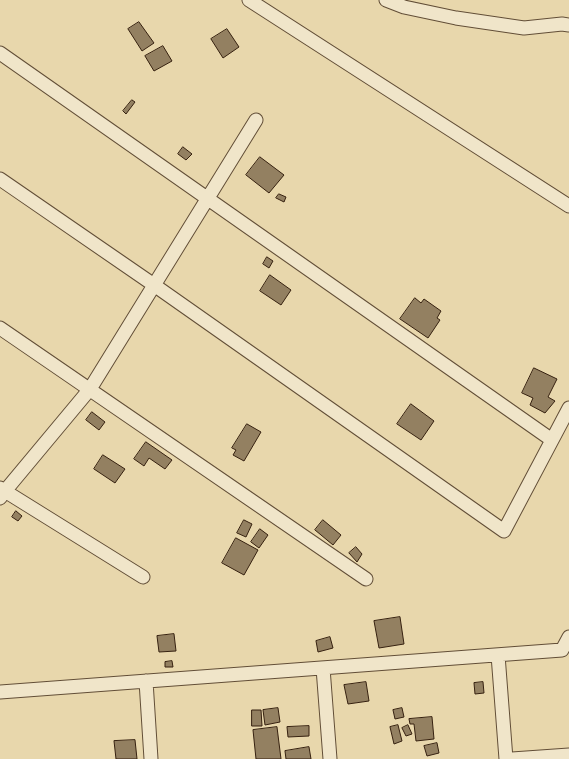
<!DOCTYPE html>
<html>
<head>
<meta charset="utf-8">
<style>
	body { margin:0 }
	canvas { display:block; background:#e8d7ac }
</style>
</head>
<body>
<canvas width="569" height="759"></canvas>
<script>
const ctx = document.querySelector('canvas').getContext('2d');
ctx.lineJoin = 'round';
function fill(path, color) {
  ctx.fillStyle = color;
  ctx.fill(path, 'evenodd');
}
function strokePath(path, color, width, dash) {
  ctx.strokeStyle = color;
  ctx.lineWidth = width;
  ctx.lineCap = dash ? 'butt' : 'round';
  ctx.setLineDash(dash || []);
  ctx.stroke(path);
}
const building = new Path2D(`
	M 139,22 L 154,43 L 142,51 L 128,29 Z
	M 227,29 L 239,47 L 223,58 L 211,39 Z
	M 163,46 L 172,61 L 154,71 L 145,56 Z
	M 132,100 L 135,102 L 126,114 L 123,111 Z
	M 183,147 L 192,154 L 186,160 L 178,154 Z
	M 260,157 L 284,175 L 269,193 L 246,175 Z
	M 279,194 L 286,197 L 284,202 L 276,198 Z
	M 267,257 L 273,261 L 269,268 L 263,264 Z
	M 270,275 L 291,290 L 281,305 L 260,291 Z
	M 415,298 L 421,303 L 424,299 L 441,311 L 437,318 L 440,320 L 428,338 L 400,319 Z
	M 534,368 L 557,379 L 548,397 L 555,401 L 545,413 L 530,405 L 533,398 L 522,393 Z
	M 411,404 L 434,421 L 421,440 L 397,424 Z
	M 92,412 L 105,422 L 99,430 L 86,420 Z
	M 247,424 L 261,432 L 244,461 L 233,455 L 236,450 L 232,448 Z
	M 146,442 L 172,460 L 165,469 L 149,458 L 144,466 L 134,459 Z
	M 103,455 L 125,469 L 115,483 L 94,469 Z
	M 16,511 L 22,516 L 18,521 L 12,517 Z
	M 244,520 L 252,524 L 246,537 L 237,533 Z
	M 323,520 L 341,535 L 333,545 L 315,530 Z
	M 260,529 L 268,535 L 259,548 L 251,542 Z
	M 236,538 L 258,550 L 244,575 L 222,563 Z
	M 356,547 L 362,554 L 357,562 L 349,553 Z
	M 400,617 L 404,644 L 379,648 L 374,621 Z
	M 174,634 L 176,651 L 159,652 L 157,636 Z
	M 330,637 L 333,648 L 318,652 L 316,641 Z
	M 172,661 L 173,667 L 165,667 L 165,662 Z
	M 366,682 L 369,701 L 348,704 L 344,685 Z
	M 483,682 L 484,693 L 475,694 L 474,683 Z
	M 278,708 L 280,722 L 265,725 L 263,710 Z
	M 402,708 L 404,717 L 395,719 L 393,710 Z
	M 252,710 L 261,710 L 262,726 L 252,726 Z
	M 432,717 L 434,739 L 416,741 L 414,724 L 410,724 L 409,719 Z
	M 398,725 L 402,741 L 394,744 L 390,727 Z
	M 408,725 L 412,734 L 406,736 L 402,728 Z
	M 309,726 L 309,736 L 288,737 L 287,727 Z
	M 277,727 L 281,759 L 256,759 L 253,730 Z
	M 135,740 L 137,759 L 116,759 L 114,741 Z
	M 437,743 L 439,753 L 427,756 L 424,746 Z
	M 309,747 L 311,759 L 286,759 L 285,751 Z`);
const street = new Path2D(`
	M 249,0 L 569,206
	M 386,0 L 404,7 L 456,18 L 524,28 L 562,24 L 569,25
	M 0,53 L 552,440
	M 0,179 L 154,285 L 504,531 L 569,408
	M 0,328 L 366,579
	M 0,488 L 143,577
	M 0,498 L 5,491 L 90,389 L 256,120
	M 498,655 L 506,759
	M 323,668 L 330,759
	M 146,681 L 151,759
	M 0,692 L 562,650 L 569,637
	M 512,759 L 569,755`);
fill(building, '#938061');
strokePath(building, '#362110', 1);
strokePath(street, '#624e37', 15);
strokePath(street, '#f0e5c9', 13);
</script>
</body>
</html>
